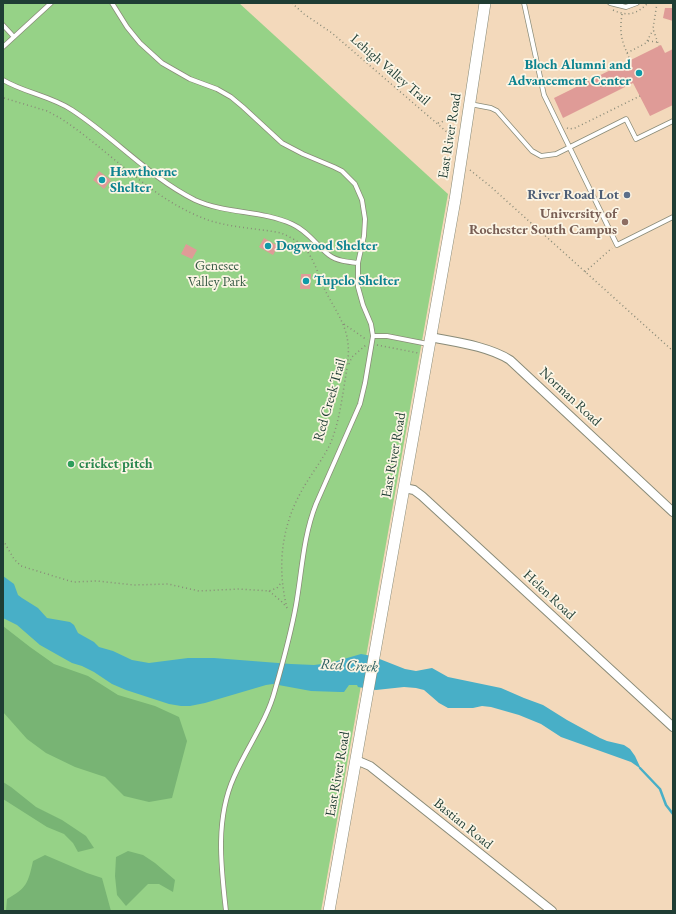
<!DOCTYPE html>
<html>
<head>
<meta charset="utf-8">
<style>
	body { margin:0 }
	#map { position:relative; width:676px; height:914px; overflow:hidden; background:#f3d9bb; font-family:"EB Garamond",serif }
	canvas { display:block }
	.frame { position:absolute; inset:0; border:4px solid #1f3d34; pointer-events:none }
</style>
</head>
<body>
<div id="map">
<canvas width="676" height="914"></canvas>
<div class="frame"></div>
</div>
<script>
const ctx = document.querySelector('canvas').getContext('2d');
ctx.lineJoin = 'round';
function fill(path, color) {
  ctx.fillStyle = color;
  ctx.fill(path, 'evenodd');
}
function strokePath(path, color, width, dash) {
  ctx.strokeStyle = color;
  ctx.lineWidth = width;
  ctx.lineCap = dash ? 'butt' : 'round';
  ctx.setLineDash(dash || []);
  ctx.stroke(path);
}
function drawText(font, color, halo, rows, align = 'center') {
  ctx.font = font + ' "EB Garamond",serif';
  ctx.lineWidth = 3.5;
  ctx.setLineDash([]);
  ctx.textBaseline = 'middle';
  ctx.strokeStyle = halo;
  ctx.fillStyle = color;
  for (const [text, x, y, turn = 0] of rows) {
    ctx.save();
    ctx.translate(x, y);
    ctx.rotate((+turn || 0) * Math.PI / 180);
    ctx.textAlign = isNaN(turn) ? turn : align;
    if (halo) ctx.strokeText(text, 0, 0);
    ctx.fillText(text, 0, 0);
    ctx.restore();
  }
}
const green = new Path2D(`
	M 3,3 L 239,3 L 448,194 L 321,911 L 3,911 Z`);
const forest = new Path2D(`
	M 3,626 L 30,647 L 54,664 L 88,676 L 118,695 L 155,706 L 179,717 L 187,741 L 172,798 L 149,802 L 124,796 L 105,777 L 75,767 L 46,753 L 27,739 L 3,712 Z
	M 3,782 L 11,787 L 36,807 L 62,820 L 86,836 L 94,848 L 78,852 L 73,843 L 64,834 L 47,827 L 3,799 Z
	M 128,851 L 143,855 L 155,863 L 175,880 L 173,892 L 159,884 L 148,884 L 126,906 L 117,895 L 115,876 L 116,857 Z
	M 45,855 L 87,873 L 102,878 L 111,911 L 6,911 L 7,899 C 27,888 28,883 33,861 Z`);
const water = new Path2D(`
	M 3,576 L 14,584 L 18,595 L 22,598 L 38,608 L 47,618 L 70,622 L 74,625 L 78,633 L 94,642 L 99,647 L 113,651 L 132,660 L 149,663 L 188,658 L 214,658 L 291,664 L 314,665 L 330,663 L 361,654 L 372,656 L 405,669 L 416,671 L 432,668 L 448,677 L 501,688 L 524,698 L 543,705 L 567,720 L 600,738 L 607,741 L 624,745 L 630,749 L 635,756 L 641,769 L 631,762 L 561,737 L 541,724 L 519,715 L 491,707 L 482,706 L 473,708 L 448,708 L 439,703 L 424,690 L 416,688 L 404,687 L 376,690 L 358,687 L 357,685 L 349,685 L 344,692 L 340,692 L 311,691 L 273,684 L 266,685 L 205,703 L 190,706 L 181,706 L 169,704 L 126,690 L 112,684 L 94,672 L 82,666 L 72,663 L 40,645 L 17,625 L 3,618 Z`);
const stream = new Path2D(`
	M 640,768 L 660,789 L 666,805 L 673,814`);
const building = new Path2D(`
	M 665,8 L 673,8 L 673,21 L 663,18 Z
	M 661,45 L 665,53 L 673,49 L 673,105 L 650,116 L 633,83 L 563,118 L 554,98 Z
	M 99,171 L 111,180 L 104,189 L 93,180 Z
	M 264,238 L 278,246 L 273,255 L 259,247 Z
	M 186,244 L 197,250 L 192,259 L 181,254 Z
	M 301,274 L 311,274 L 310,289 L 300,289 Z`);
const path = new Path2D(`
	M 292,3 L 304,14 L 332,33 L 455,139
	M 657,3 L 653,29 L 659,46
	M 613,10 C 628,17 637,14 648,3
	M 622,14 C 619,35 622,41 630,60
	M 648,41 L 657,42
	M 627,53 L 646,43 L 653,30
	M 4,98 L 47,111 L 60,118 C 111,151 150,199 208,220 C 232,228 256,228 281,233 C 288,236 296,240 302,245 C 315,258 319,279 327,294 C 334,307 342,319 346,333 C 349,344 349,355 347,367
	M 438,123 L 459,116
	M 567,128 L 569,129 L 575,128 L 640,96
	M 470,170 L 490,186 L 673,351
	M 585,272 L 612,248
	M 344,324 L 367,340
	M 377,345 L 418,353
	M 349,364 L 352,357 L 366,345
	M 3,540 L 14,559 L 21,566 L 73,582 L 97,581 L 134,585 L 168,584 L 199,591 L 239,589 L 269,591 L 277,588 L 281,583
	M 269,591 L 281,601 L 289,610
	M 287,608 C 277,568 281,528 301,492 C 310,475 323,460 331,442 C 340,420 343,391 347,368`);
const lane = new Path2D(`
	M 112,3 L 127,27 L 140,43 L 162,63 L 190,79 L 217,89 L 231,97 L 243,107 L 282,143 L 303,154 L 334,167 L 342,171 L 355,184 L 362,200 L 365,219 L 364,236 L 358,263 L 358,287 L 363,305 L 371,324 L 373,336 L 387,336 L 428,344
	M 524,3 L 544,95 L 617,245 L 673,217
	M 610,3 L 626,7 L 637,3
	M 3,25 L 14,37
	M 3,47 L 51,3
	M 3,80 C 25,93 51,96 72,110 C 115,138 149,177 195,200 C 226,214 261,210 292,224 C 308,231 316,245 329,255 C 337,261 348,262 358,263
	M 470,104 L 491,108 L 497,111 L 532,151 L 541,156 L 556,154 L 626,119 L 636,139 L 673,121
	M 226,911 C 221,867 215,819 234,777 C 247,747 267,721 275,690 C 283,662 291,633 296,605 C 302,571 303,537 316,504 L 360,404 L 365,383 L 373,336`);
const street = new Path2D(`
	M 430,337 C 455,342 488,346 510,360 L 673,512
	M 404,488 L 414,490 L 422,496 L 673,727
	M 356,760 L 370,766 L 552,911`);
const secondary = new Path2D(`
	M 329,911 L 455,200 L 485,3`);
const markers = [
	[639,73,4,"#0f9aa8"],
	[102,180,4,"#0f9aa8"],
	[627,195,4,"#5c6f8a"],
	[625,222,4,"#8d6e63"],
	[268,246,4,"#0f9aa8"],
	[306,281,4,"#0f9aa8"],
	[71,464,4,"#2e9e5b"]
];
const cultureNames = [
	["Bloch Alumni and",631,65,"right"],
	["Advancement Center",631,81,"right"],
	["Hawthorne",110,172],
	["Shelter",110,188],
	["Dogwood Shelter",276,246],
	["Tupelo Shelter",314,281]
];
const streetNames = [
	["Lehigh Valley Trail",390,70,41],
	["East River Road",450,136,-81],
	["Norman Road",570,397,43],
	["Red Creek Trail",330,400,-74],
	["East River Road",394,455,-80],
	["Helen Road",549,595,43],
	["East River Road",338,774,-80],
	["Bastian Road",463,824,39]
];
const serviceNames = [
	["River Road Lot",619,195]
];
const educationNames = [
	["University of",617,214],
	["Rochester South Campus",617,230]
];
const parkNames = [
	["Genesee",217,266],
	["Valley Park",217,282]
];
const leisureNames = [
	["cricket pitch",79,464]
];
const waterNames = [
	["Red Creek",349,666,3]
];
fill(green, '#96d287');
fill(forest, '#78b474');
fill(water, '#48afc7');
strokePath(stream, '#48afc7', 2.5);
fill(building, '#df9b97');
strokePath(lane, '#898b78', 5.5);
strokePath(street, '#898b78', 10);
strokePath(secondary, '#898b78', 12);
strokePath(path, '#898b78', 1.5, [1, 3]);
strokePath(lane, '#fff', 4);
strokePath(street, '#fff', 8);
strokePath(secondary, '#fff', 11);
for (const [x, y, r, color] of markers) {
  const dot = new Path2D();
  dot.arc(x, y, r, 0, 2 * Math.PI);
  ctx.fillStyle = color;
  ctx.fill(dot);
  strokePath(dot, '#fcf5e5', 1.5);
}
drawText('bold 14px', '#0d838f', '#fcf5e5', cultureNames, 'left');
drawText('14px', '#1f3d34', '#fcf5e5', streetNames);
drawText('bold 14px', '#4e5e75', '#fcf5e5', serviceNames, 'right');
drawText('bold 14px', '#785e54', '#fcf5e5', educationNames, 'right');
drawText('14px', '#375b45', '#fcf5e5', parkNames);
drawText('bold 14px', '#27864d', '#fcf5e5', leisureNames, 'left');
drawText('italic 15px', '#2b5f60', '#fcf5e5', waterNames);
</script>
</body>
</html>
